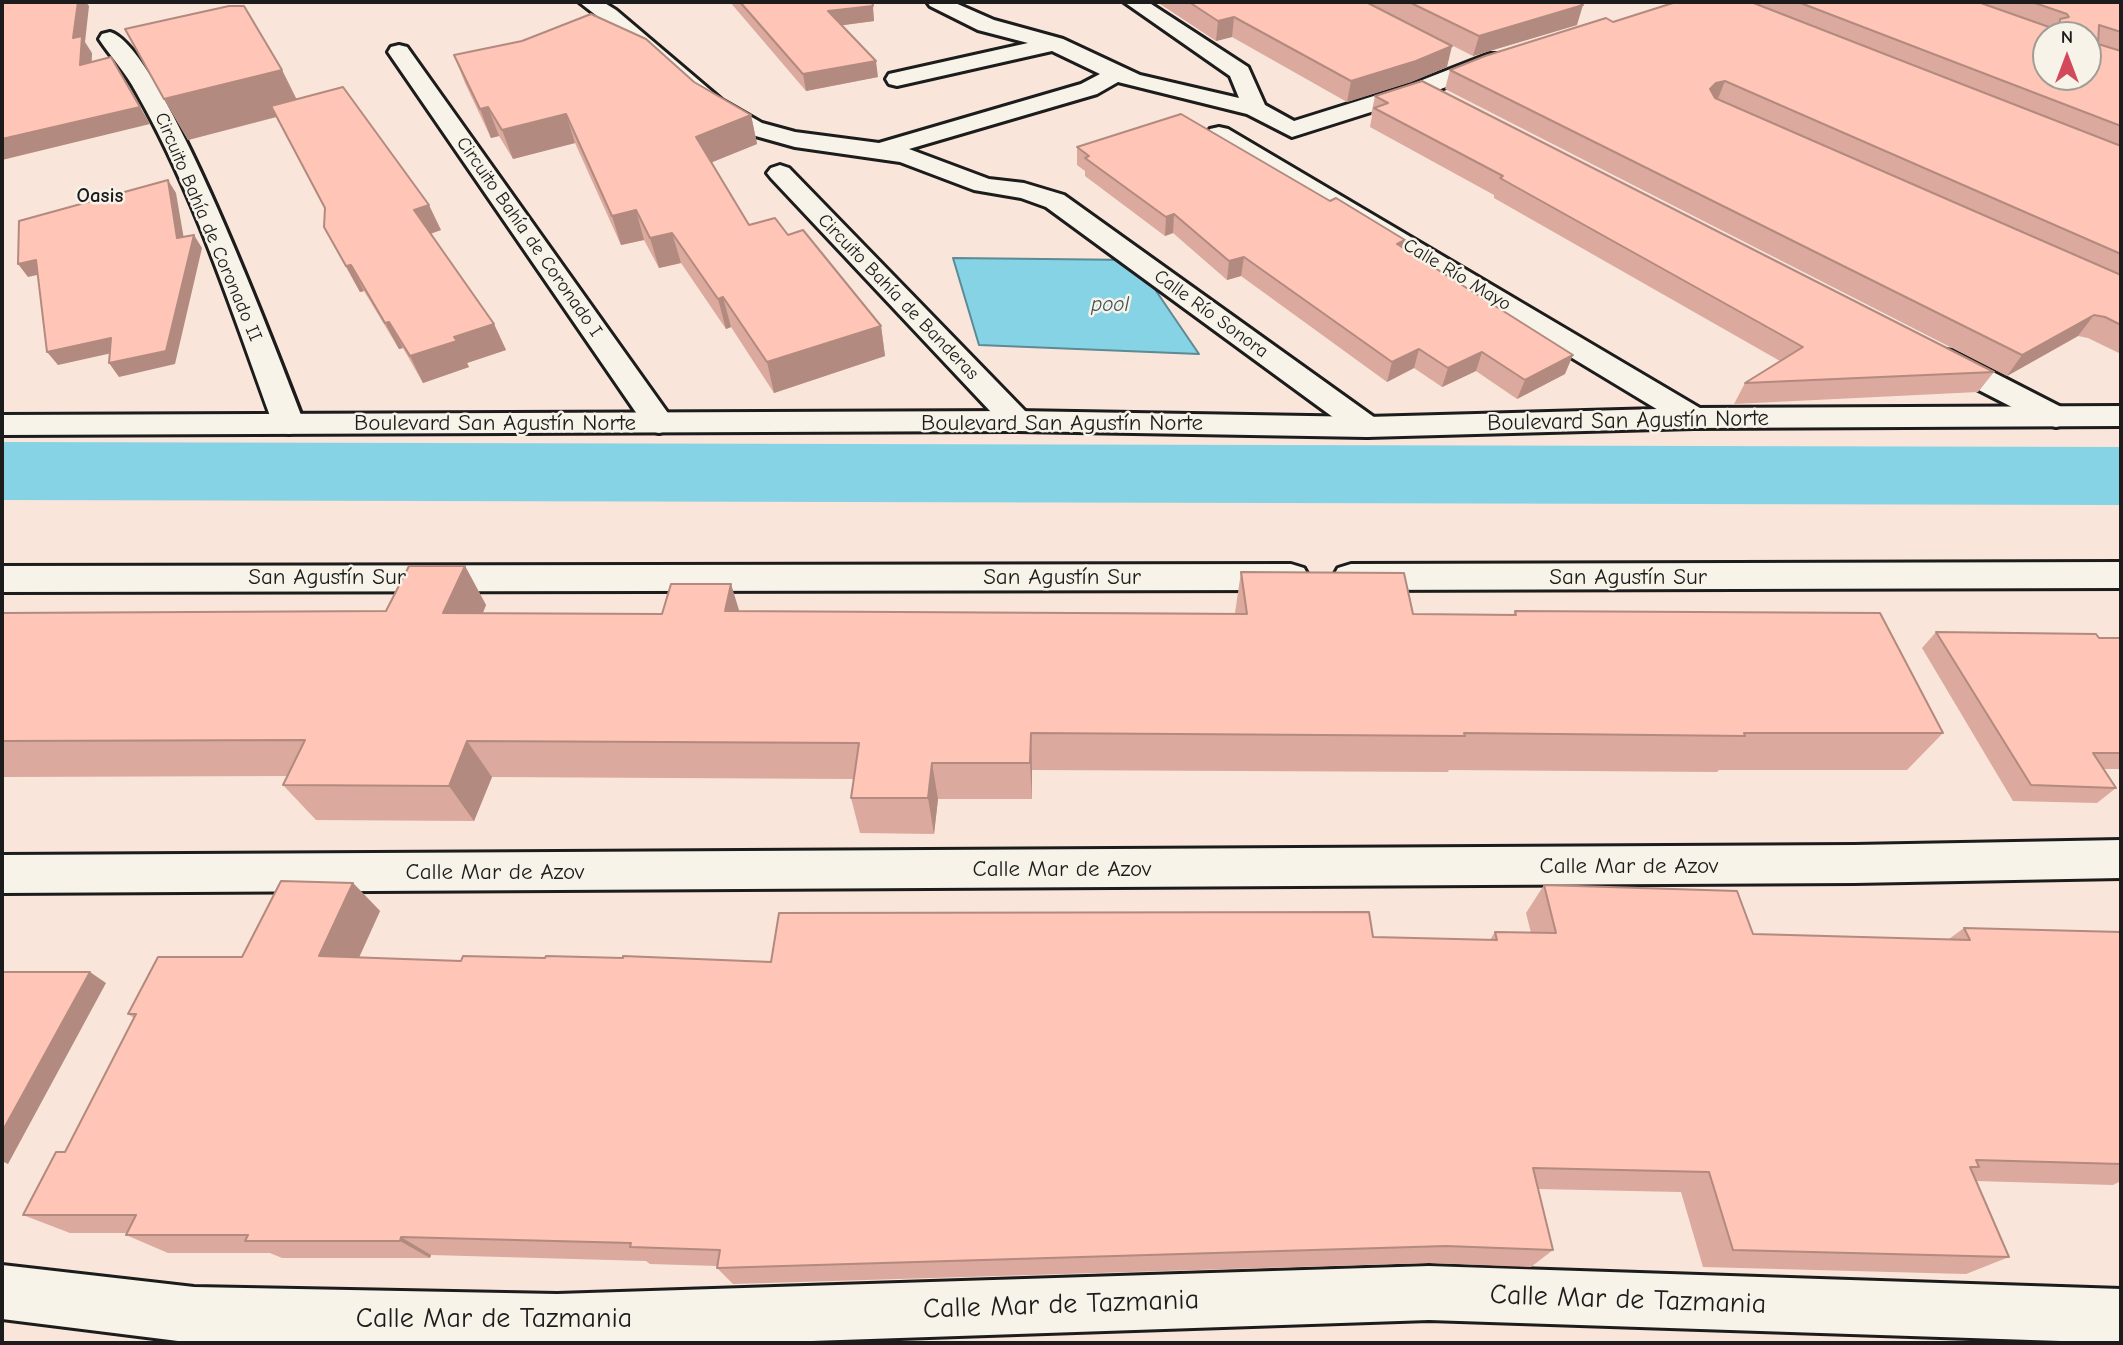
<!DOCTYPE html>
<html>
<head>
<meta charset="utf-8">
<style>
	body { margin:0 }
	#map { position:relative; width:2123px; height:1345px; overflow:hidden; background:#f9e5d9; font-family:"Comic Neue",sans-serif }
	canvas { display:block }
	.frame { position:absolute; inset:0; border:4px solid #1c1c1c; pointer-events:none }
	.north { position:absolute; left:2032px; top:21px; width:70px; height:70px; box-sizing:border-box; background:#f7f3e8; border:2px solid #9f9d96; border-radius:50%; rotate:0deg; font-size:19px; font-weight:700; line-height:28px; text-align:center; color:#1c1c1c }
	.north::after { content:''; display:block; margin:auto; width:24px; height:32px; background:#d1495b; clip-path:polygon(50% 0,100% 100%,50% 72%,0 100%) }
</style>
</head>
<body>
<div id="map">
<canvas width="2123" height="1345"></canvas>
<div class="frame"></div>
<div class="north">N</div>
</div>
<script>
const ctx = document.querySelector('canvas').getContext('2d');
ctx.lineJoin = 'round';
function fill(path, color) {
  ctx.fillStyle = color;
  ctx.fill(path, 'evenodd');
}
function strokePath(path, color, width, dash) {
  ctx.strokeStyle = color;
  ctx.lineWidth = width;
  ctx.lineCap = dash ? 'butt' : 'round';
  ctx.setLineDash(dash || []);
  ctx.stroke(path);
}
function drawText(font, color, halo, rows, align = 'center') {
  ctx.font = font + ' "Comic Neue",sans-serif';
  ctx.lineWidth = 5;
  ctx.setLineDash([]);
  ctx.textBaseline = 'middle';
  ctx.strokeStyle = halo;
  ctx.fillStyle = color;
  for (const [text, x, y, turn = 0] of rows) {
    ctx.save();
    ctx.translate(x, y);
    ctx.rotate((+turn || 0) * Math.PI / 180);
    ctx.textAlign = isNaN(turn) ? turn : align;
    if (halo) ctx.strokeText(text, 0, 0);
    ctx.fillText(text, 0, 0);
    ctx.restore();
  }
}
const water = new Path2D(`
	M 953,258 L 1135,260 L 1199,354 L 979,345 Z`);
const river = new Path2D(`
	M 2,442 L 2121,447 L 2121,505 L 2,500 Z`);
const minor = new Path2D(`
	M 579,2 L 603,2 L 616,10 L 722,100 L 762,123 L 795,132 L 879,143 L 1081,84 L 1100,74 L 1052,51 L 897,86 L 889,84 L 886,79 L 889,74 L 1028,43 L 978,30 L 930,6 L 927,2 L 953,2 L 994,20 L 1063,39 L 1140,75 L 1239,98 L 1230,76 L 1124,2 L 1148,2 L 1248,67 L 1265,105 L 1294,121 L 1412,84 L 1489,54 L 1505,54 L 1508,59 L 1505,64 L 1428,94 L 1292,137 L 1247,114 L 1118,82 L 1097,94 L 909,149 L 989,179 L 1024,183 L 1064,195 L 1378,420 L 1383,427 L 1378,434 L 1367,437 L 1356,434 L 1046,207 L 1021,198 L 974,190 L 900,162 L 795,147 L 745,133 L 706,110 L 619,33 Z
	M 110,32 C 163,46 281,363 305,424 L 300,431 L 289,434 L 278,431 L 273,424 C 233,315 194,193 136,92 C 126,73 111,57 99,39 L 102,34 Z
	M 399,45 L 407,47 L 670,416 L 675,423 L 670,430 L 659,433 L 648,430 L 388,52 L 391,47 Z
	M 1219,127 L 1228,129 L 1705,411 L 1710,418 L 1705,425 L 1694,428 L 1683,425 L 1210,139 L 1207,134 L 1210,129 Z
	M 780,165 L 789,168 L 1028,414 L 1033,421 L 1028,428 L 1017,431 L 1006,428 L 771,178 L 767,173 L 771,168 Z
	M 1941,349 L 1952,351 L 2067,410 L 2072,417 L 2067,424 L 2056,427 L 2045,424 L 1930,365 L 1926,358 L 1930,351 Z
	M 2121,840 L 2121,878 L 1854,883 L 2,893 L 2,855 L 1854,845 Z
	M 2,1265 L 194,1287 L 557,1294 L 1429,1266 L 2121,1289 L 2121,1343 L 1429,1320 L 753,1343 L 194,1343 L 2,1319 Z`);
const secondary = new Path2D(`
	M 2121,406 L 2121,426 L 1694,428 L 1367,437 L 1017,431 L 2,435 L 2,415 L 1017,411 L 1367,417 L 1694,408 Z
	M 2121,562 L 2121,588 L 1351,590 L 1338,586 L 1333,577 L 1338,568 L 1351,564 Z
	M 1291,564 L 1304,568 L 1309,577 L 1304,586 L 1291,590 L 2,592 L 2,566 Z`);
const wall = new Path2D(`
	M 730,2 L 872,2 L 874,21 L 842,25 L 878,77 L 806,91 Z
	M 1157,2 L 1578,2 L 1577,25 L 1473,56 L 1388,13 L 1447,67 L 1411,82 L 1347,102 L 1232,37 L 1216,41 Z
	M 1676,2 L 2121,2 L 2121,354 L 2088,338 L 2078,336 L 2007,376 L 1445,89 L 1450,70 L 1613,22 Z
	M 454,55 L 694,82 L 751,115 L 757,144 L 711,162 L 749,225 L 788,235 L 881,326 L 885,356 L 774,393 L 731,327 L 726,329 L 681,263 L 659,268 L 644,240 L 621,245 L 575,143 L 513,159 L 499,136 L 491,138 L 465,83 Z
	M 282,70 L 296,99 L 441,230 L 431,234 L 494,324 L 506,350 L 467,363 L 469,367 L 423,383 L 403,348 L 399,349 L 364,291 L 360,292 L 338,253 L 324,227 L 325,209 L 277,117 L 188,140 L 164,99 Z
	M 1375,96 L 1994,372 L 1978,392 L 1734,404 L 1745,383 L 1780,361 L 1494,198 L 1494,195 L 1370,127 L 1372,116 L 1371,115 Z
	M 1077,147 L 1330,201 L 1405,240 L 1403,248 L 1565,374 L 1517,399 L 1476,371 L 1442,387 L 1414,368 L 1387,382 L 1241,276 L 1227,280 L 1173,233 L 1165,236 L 1085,176 L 1085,171 L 1077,165 Z
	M 465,566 L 486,605 L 483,613 L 662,614 L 739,611 L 1235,613 L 1241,572 L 1413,614 L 1513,615 L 1515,611 L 1943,733 L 1907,770 L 1719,770 L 1717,772 L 1449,770 L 1448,772 L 1032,770 L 1032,799 L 938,799 L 934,834 L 860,833 L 851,798 L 854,779 L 492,777 L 474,821 L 316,820 L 283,785 L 287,776 L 2,777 L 2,613 L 386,611 Z
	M 1936,632 L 2121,638 L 2121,769 L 2104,769 L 2116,788 L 2097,803 L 2013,801 L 1922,648 Z
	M 353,883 L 380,911 L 359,957 L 461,961 L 545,958 L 771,962 L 1373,937 L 1490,940 L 1495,932 L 1531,933 L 1526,913 L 1544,885 L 1753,934 L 1949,939 L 1964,928 L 2121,932 L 2121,1181 L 2113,1185 L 1976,1181 L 2009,1257 L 1966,1274 L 1703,1267 L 1681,1192 L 1538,1189 L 1553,1250 L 1531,1267 L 1429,1263 L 733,1284 L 717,1268 L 717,1266 L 650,1264 L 646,1261 L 431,1255 L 430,1258 L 282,1258 L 270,1253 L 168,1253 L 126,1235 L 127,1233 L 70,1233 L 23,1215 L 65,1152 L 134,1018 L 128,1014 L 242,957 Z`);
const shadedWall = new Path2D(`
	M 78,2 L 86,2 L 89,6 L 85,42 L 92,53 L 91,82 L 80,65 L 73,38 Z
	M 1583,5 L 1577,25 L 1473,56 L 1479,36 Z
	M 873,6 L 874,21 L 830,27 L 828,11 Z
	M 1234,17 L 1232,37 L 1216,41 L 1218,21 Z
	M 1452,46 L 1447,67 L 1411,82 L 1347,102 L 1351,81 Z
	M 876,61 L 878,77 L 806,91 L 803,74 Z
	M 282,70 L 302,110 L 188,140 L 164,99 Z
	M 122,75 L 150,124 L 2,160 L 2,139 Z
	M 1725,81 L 1717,101 L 1710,89 L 1716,83 Z
	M 488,107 L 499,136 L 491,138 L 480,109 Z
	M 566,114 L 575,143 L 513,159 L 502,130 Z
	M 751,115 L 757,144 L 703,166 L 696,137 Z
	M 168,180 L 176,193 L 186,251 L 177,238 Z
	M 429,205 L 441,230 L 426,235 L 414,210 Z
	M 636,210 L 644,240 L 621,245 L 612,216 Z
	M 1174,214 L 1173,233 L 1165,236 L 1166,217 Z
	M 672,233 L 681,263 L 659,268 L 650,238 Z
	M 194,235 L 202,248 L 175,364 L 119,377 L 109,363 Z
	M 1405,240 L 1401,259 L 1397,244 Z
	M 1244,257 L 1241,276 L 1227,280 L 1229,261 Z
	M 36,260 L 46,273 L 28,277 L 18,264 Z
	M 351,265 L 364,291 L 360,292 L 346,266 Z
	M 723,297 L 731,327 L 726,329 L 718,299 Z
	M 2094,315 L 2078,336 L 2007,376 L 2022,355 Z
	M 389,322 L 403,348 L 399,349 L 385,323 Z
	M 494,324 L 506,350 L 467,363 L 469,367 L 423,383 L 410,356 L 454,337 Z
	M 881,326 L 885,356 L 774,393 L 767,362 Z
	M 111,338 L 121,351 L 58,365 L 47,352 Z
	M 1419,349 L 1414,368 L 1387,382 L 1392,362 Z
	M 1482,352 L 1476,371 L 1442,387 L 1448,368 Z
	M 1573,355 L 1565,374 L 1517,399 L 1525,380 Z
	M 465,566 L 486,605 L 467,651 L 443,613 Z
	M 731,584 L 743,623 L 725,611 Z
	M 1031,733 L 1032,770 L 1032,799 L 1030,763 Z
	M 467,741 L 492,777 L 474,821 L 449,786 Z
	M 932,763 L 938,799 L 934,834 L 928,798 Z
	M 353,883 L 380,911 L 348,982 L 319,956 Z
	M 90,972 L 106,983 L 8,1164 L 2,1161 L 2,1132 Z
	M 401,1237 L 431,1255 L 430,1258 L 400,1241 Z`);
const building = new Path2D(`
	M 2,2 L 78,2 L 73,38 L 82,36 L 80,65 L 111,57 L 140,107 L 2,139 Z
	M 740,2 L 872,2 L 873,6 L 828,11 L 876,61 L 803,74 Z
	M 1189,2 L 1366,2 L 1452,46 L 1416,61 L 1351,81 L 1234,17 L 1218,21 Z
	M 1409,2 L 1578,2 L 1583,5 L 1479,36 Z
	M 1676,2 L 1751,2 L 2121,146 L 2121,254 L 1725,81 L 1716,83 L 1710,89 L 1715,98 L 2121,275 L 2121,325 L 2105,317 L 2094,315 L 2022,355 L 1450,70 L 1485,56 L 1606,18 L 1613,22 Z
	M 1798,2 L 1978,2 L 2049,27 L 2059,28 L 2060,19 L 2069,17 L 2067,14 L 2032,2 L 2121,2 L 2121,32 L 2099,25 L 2098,44 L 2121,51 L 2121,126 ZM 2046,35 L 2088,35 L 2088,77 L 2046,77 Z
	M 229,6 L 244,6 L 282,70 L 164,99 L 125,29 Z
	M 591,14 L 646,39 L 694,82 L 751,115 L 696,137 L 749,225 L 775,218 L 788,235 L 803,230 L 881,326 L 767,362 L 723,297 L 718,299 L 672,233 L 650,238 L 636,210 L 612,216 L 566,114 L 502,130 L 488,107 L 480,109 L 454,55 L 522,41 Z
	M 1422,81 L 1994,372 L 1745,383 L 1803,347 L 1500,178 L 1503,176 L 1374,108 L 1388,103 L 1375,96 Z
	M 343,87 L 429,205 L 414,210 L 494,324 L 454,337 L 457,341 L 410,356 L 389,322 L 385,323 L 351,265 L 346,266 L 324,227 L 325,208 L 271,106 Z
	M 1181,114 L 1330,201 L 1336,198 L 1405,240 L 1397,244 L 1573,355 L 1525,380 L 1482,352 L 1448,368 L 1419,349 L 1392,362 L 1244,257 L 1229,261 L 1174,214 L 1166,217 L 1085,158 L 1089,156 L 1077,147 Z
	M 168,180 L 177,238 L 194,235 L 166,351 L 109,363 L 111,338 L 47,352 L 36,260 L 18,264 L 19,221 Z
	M 409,566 L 465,566 L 443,613 L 662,614 L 671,584 L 731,584 L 725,611 L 1247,614 L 1241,572 L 1404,573 L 1413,614 L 1516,615 L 1515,611 L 1880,613 L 1943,733 L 1744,733 L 1745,736 L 1464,733 L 1465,736 L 1031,733 L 1030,763 L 932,763 L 928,798 L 851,798 L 859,743 L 467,741 L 449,786 L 283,785 L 305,740 L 2,741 L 2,613 L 386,611 Z
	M 1936,632 L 2096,634 L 2099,638 L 2121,638 L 2121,753 L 2093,753 L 2116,788 L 2031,785 Z
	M 281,881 L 353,883 L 319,956 L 461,961 L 463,956 L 545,958 L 546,956 L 623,958 L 623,956 L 771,962 L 779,913 L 1369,912 L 1373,937 L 1497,940 L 1495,932 L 1556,933 L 1544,885 L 1737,891 L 1753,934 L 1970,940 L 1964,928 L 2121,932 L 2121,1164 L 1976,1160 L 1979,1167 L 1970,1167 L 2009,1257 L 1733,1250 L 1709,1172 L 1533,1168 L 1553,1250 L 1446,1246 L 717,1268 L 720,1250 L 630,1247 L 631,1243 L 401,1237 L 400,1241 L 245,1241 L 248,1235 L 126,1235 L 136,1215 L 23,1215 L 56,1152 L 65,1152 L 136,1014 L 128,1014 L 158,957 L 242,957 Z
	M 2,972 L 90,972 L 2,1132 Z`);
const farStreetnames = [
	["Circuito Bahía de Coronado II",208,227,67],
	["Circuito Bahía de Coronado I",529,237,55],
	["Calle Río Mayo",1457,275,31],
	["Circuito Bahía de Banderas",898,297,46],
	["Calle Río Sonora",1211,314,36]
];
const farNeighbourhoodnames = [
	["Oasis",100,196]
];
const farWaternames = [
	["pool",1110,305]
];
const streetNames = [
	["Boulevard San Agustín Norte",1628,421,-1],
	["Boulevard San Agustín Norte",495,423],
	["Boulevard San Agustín Norte",1062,423],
	["San Agustín Sur",327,577],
	["San Agustín Sur",1062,577],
	["San Agustín Sur",1628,577],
	["Calle Mar de Azov",1629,866],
	["Calle Mar de Azov",1062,869],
	["Calle Mar de Azov",495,872]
];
const nearStreetnames = [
	["Calle Mar de Tazmania",1628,1300,2],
	["Calle Mar de Tazmania",1061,1305,-2],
	["Calle Mar de Tazmania",494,1319]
];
fill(water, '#86d3e5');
strokePath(water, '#5c8a95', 2);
fill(river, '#86d3e5');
strokePath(minor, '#1c1c1c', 6);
strokePath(secondary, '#1c1c1c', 6);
fill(minor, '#f7f3e8');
fill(secondary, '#f7f3e8');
fill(wall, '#dba99d');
fill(shadedWall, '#b28a7f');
fill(building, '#ffc5b6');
strokePath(building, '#b28a7f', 2);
drawText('19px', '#1c1c1c', '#f7f3e8', farStreetnames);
drawText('bold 21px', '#1c1c1c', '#f7f3e8', farNeighbourhoodnames);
drawText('italic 21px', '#3c5358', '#f7f3e8', farWaternames);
drawText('23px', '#1c1c1c', '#f7f3e8', streetNames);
drawText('28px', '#1c1c1c', '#f7f3e8', nearStreetnames);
</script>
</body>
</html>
